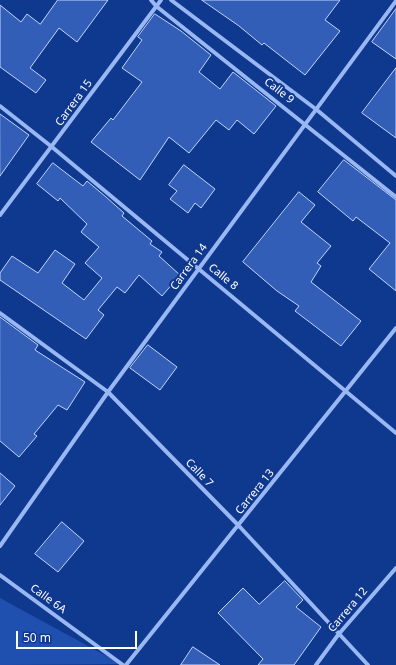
<!DOCTYPE html>
<html>
<head>
<meta charset="utf-8">
<style>
	body { margin:0 }
	#map { position:relative; width:396px; height:665px; overflow:hidden; background:#0f388f; font-family:"Noto Sans",sans-serif }
	canvas { display:block }
	.scale { position:absolute; left:16px; top:631px; width:121px; height:18px; box-sizing:border-box; border:2px solid #fff; border-top:0; padding-left:5px; font-size:12px; line-height:14px; white-space:nowrap; color:#fff; -webkit-text-stroke:3px #0f388f; paint-order:stroke }
</style>
</head>
<body>
<div id="map">
<canvas width="396" height="665"></canvas>
<div class="scale">50 m</div>
</div>
<script>
const ctx = document.querySelector('canvas').getContext('2d');
ctx.lineJoin = 'round';
function fill(path, color) {
  ctx.fillStyle = color;
  ctx.fill(path, 'evenodd');
}
function strokePath(path, color, width, dash) {
  ctx.strokeStyle = color;
  ctx.lineWidth = width;
  ctx.lineCap = dash ? 'butt' : 'round';
  ctx.setLineDash(dash || []);
  ctx.stroke(path);
}
function drawText(font, color, halo, rows, align = 'center') {
  ctx.font = font + ' "Noto Sans",sans-serif';
  ctx.lineWidth = 4;
  ctx.setLineDash([]);
  ctx.textBaseline = 'middle';
  ctx.strokeStyle = halo;
  ctx.fillStyle = color;
  for (const [text, x, y, turn = 0] of rows) {
    ctx.save();
    ctx.translate(x, y);
    ctx.rotate((+turn || 0) * Math.PI / 180);
    ctx.textAlign = isNaN(turn) ? turn : align;
    if (halo) ctx.strokeText(text, 0, 0);
    ctx.fillText(text, 0, 0);
    ctx.restore();
  }
}
const green = new Path2D(`
	M 0,598 L 121,664 L 0,665 Z`);
const building = new Path2D(`
	M 58,0 L 108,0 L 77,42 L 59,28 L 30,68 L 46,80 L 36,93 L 0,67 L 0,5 L 21,22 L 27,14 L 40,24 Z
	M 202,0 L 340,0 L 325,20 L 340,31 L 305,75 L 264,43 L 262,45 L 239,26 Z
	M 396,9 L 396,59 L 372,42 Z
	M 155,14 L 181,31 L 211,55 L 199,72 L 220,89 L 233,72 L 276,106 L 254,134 L 237,120 L 229,130 L 216,120 L 189,153 L 169,137 L 140,180 L 91,142 L 111,118 L 113,120 L 142,82 L 122,68 L 142,40 L 138,37 Z
	M 396,68 L 396,138 L 362,113 Z
	M 0,114 L 29,135 L 0,176 Z
	M 344,160 L 396,200 L 396,291 L 369,269 L 390,243 L 356,217 L 353,221 L 318,192 Z
	M 53,163 L 83,186 L 87,181 L 106,197 L 124,213 L 122,216 L 152,241 L 150,244 L 162,252 L 159,256 L 180,275 L 162,296 L 139,275 L 125,293 L 117,287 L 98,310 L 104,315 L 86,339 L 0,280 L 0,273 L 12,256 L 38,273 L 55,250 L 75,264 L 62,283 L 84,300 L 102,278 L 85,263 L 99,247 L 81,232 L 87,224 L 60,198 L 58,201 L 37,184 Z
	M 184,165 L 215,189 L 201,208 L 195,203 L 188,213 L 170,199 L 177,191 L 169,185 Z
	M 299,192 L 315,205 L 301,222 L 331,246 L 317,263 L 321,266 L 311,282 L 361,321 L 341,346 L 295,311 L 299,306 L 277,291 L 243,262 Z
	M 0,317 L 38,345 L 35,350 L 85,382 L 67,410 L 58,405 L 34,434 L 37,436 L 19,457 L 0,441 Z
	M 148,345 L 177,367 L 160,390 L 130,368 Z
	M 0,473 L 15,486 L 0,505 Z
	M 62,522 L 84,541 L 58,572 L 35,554 Z
	M 285,581 L 303,600 L 296,607 L 321,627 L 294,665 L 258,665 L 263,659 L 218,613 L 243,588 L 259,604 Z
	M 193,647 L 220,665 L 181,665 Z`);
const street = new Path2D(`
	M 151,0 L 156,6 L 396,197
	M 171,0 L 317,110 L 396,176
	M 0,106 L 52,147 L 396,433
	M 0,215 L 161,0
	M 0,313 L 108,392 L 239,526 L 368,665
	M 0,546 L 108,392 L 396,1
	M 0,575 L 123,665
	M 126,665 L 396,328
	M 316,665 L 338,635 L 396,568`);
const streetNames = [
	["Calle 9",279,91,38],
	["Carrera 15",74,103,-54],
	["Carrera 14",189,267,-54],
	["Calle 8",223,277,39],
	["Calle 7",199,473,46],
	["Carrera 13",255,492,-51],
	["Calle 6A",48,599,36],
	["Carrera 12",348,610,-50]
];
fill(green, '#2050af');
fill(building, '#335eb7');
strokePath(building, '#c0d5fe', 1);
strokePath(street, '#98b7f3', 4);
drawText('11px', '#fff', '#0f388f', streetNames);
</script>
</body>
</html>
